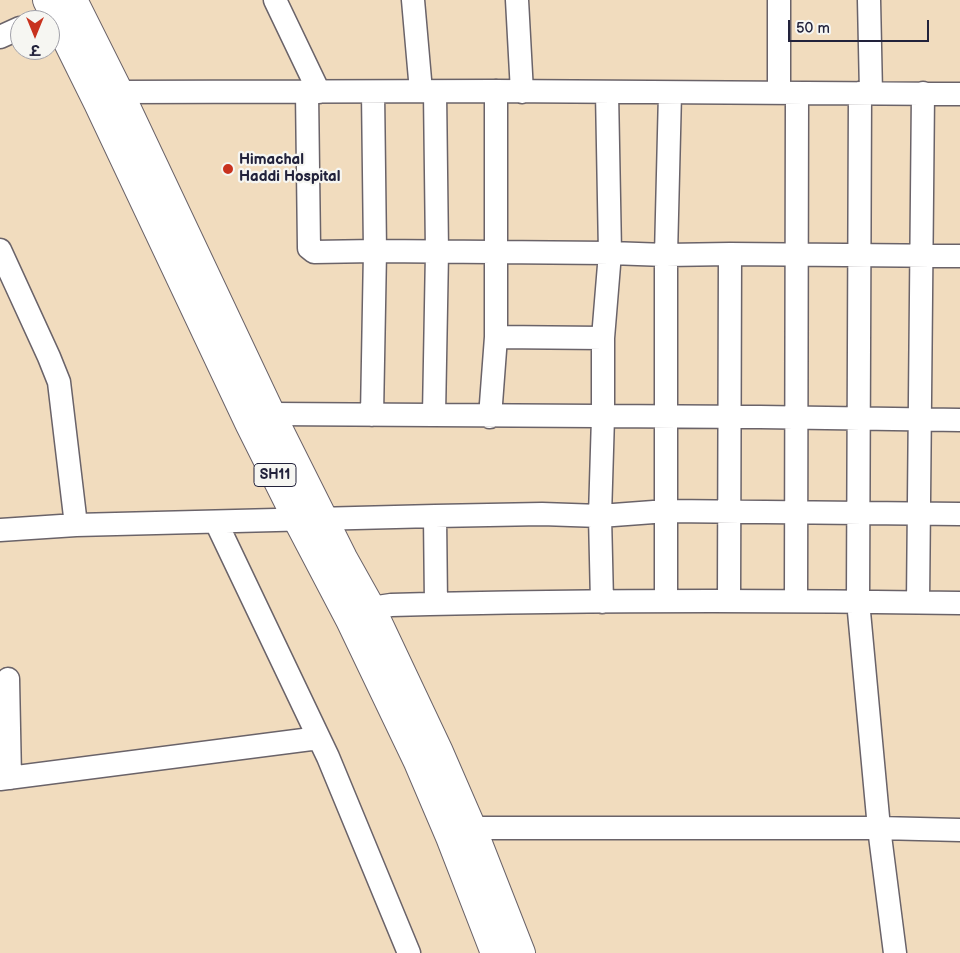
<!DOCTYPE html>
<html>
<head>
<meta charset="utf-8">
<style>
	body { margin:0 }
	#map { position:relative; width:960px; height:953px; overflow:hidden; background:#f1dcbe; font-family:"Balsamiq Sans","Playpen Sans Deva",sans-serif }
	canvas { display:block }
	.north { position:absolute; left:10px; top:10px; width:50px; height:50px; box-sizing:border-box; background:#f6f6f2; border:1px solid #a1a1a9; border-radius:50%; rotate:180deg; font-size:14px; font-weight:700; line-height:20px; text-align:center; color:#22223b }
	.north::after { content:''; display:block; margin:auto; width:18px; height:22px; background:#c8321e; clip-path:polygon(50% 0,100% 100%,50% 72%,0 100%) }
	.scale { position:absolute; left:788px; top:20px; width:141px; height:22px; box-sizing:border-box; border:2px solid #22223b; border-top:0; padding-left:6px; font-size:15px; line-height:18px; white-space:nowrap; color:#22223b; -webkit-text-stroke:4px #f6f6f2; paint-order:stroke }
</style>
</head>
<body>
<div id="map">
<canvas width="960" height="953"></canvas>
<div class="north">उ</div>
<div class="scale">50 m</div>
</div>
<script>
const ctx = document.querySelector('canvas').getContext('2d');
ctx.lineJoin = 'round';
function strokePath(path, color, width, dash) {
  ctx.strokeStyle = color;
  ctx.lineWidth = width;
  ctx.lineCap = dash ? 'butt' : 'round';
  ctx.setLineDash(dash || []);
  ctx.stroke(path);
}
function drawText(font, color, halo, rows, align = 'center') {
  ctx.font = font + ' "Balsamiq Sans",sans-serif';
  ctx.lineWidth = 4.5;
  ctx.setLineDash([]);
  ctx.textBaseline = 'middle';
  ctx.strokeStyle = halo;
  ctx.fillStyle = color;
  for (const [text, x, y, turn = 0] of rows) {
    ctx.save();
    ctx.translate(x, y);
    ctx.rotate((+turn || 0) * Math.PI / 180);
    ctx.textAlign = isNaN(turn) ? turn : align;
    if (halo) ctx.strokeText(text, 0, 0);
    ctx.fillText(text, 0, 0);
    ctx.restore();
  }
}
const minor = new Path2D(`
	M 275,0 L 319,92
	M 413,0 L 421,91
	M 517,0 L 522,92
	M 869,0 L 871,93
	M 0,37 L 20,28
	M 119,92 L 496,91 L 960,94
	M 307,92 L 309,248 L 314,252 L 375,251 L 610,253 L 666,255 L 730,254 L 960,256
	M 779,93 L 779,0
	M 860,93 L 858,601 L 879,828 L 895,953
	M 0,250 L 49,357 L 59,382 L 76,525
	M 496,337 L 603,338
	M 271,414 L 760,417 L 960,420
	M 372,415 L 375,251 L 373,92
	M 434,415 L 437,252 L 435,92
	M 490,417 L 496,337 L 496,91
	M 435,516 L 436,604
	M 216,522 L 328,757 L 409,953
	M 0,530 L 76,525 L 435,516 L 542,514 L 600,516 L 667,511 L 960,514
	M 666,600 L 666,255 L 670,93
	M 729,600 L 730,254
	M 796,600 L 797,93
	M 602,602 L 600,516 L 603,417 L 603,338 L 610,253 L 607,92
	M 918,602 L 923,93
	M 371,608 L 391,605 C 581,600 770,600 960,603
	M 8,679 L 10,778
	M 0,779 L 319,738
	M 472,828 L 879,828 L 960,830`);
const major = new Path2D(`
	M 47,0 L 98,103 L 250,425 L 297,519 L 350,620 L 418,762 L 450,837 L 495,953
	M 73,0 L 119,92 L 271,414 L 343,558 L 371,608 L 439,752 L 472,828 L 521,953`);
const markers = [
	[228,169,6,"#c8321e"]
];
const shields = [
	[275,475,42]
];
const shieldNames = [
	["SH11",275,475]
];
const poiNames = [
	["Himachal",239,160],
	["Haddi Hospital",239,177]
];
strokePath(minor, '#6a6369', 25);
strokePath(major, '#6a6369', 30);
strokePath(minor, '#fff', 22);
strokePath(major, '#fff', 28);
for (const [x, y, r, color] of markers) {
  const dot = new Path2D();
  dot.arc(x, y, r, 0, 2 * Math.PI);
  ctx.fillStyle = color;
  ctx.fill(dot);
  strokePath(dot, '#f6f6f2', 2);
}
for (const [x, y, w] of shields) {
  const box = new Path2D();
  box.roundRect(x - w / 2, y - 11.5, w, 23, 4);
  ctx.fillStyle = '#f6f6f2';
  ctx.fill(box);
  strokePath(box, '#22223b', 1);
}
drawText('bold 14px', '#22223b', null, shieldNames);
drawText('bold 15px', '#22223b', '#f6f6f2', poiNames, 'left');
</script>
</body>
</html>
